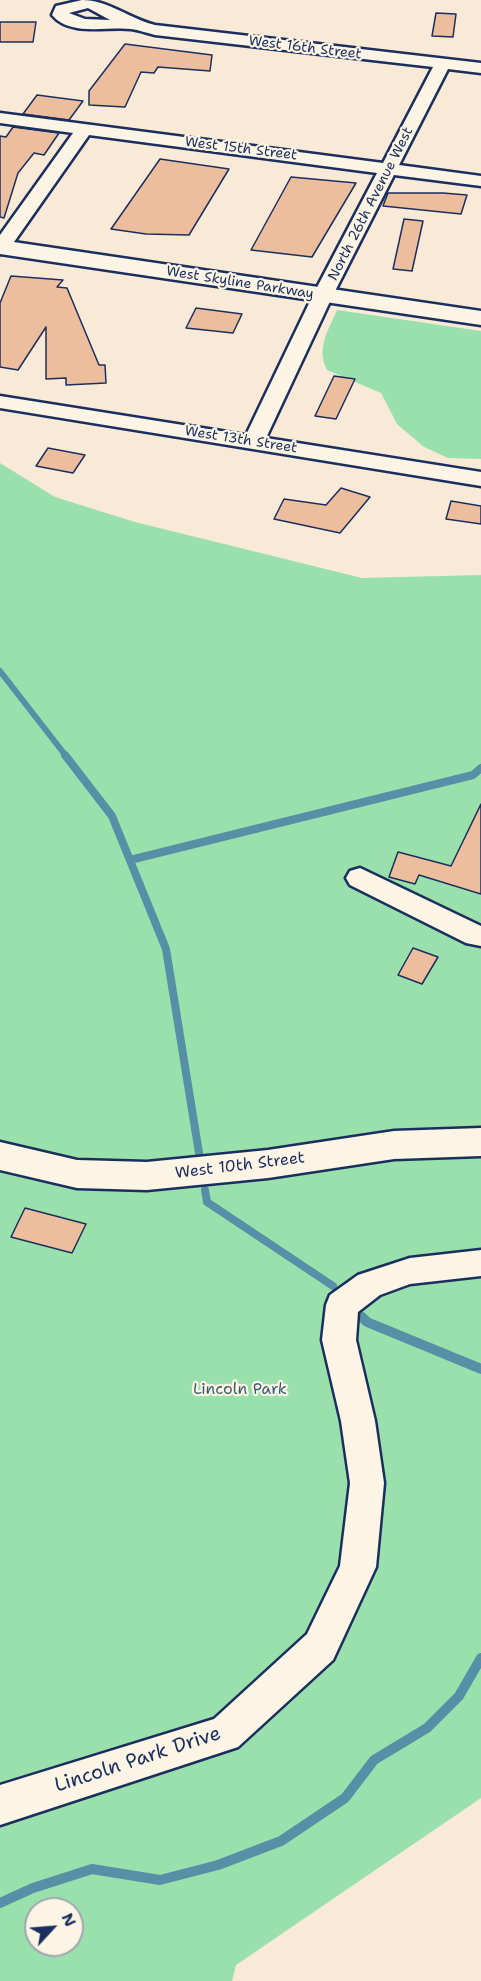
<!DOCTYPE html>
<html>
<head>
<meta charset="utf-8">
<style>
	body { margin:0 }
	#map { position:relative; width:481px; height:1981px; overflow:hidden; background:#f9ead7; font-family:"Shantell Sans",sans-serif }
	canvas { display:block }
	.north { position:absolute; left:24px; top:1897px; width:60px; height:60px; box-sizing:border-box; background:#fcf5e5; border:2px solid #a2a6af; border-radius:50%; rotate:64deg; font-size:16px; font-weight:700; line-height:24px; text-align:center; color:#1b2f5e }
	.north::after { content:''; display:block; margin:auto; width:21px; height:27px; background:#1b2f5e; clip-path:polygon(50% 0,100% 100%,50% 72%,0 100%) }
</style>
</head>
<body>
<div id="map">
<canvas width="481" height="1981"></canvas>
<div class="north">N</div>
</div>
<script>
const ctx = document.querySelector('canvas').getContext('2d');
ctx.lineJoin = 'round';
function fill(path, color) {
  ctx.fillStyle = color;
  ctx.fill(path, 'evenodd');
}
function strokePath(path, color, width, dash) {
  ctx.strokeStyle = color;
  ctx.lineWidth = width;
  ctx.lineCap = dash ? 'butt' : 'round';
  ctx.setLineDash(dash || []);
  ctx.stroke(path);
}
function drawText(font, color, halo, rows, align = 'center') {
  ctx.font = font + ' "Shantell Sans",sans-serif';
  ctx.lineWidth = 4.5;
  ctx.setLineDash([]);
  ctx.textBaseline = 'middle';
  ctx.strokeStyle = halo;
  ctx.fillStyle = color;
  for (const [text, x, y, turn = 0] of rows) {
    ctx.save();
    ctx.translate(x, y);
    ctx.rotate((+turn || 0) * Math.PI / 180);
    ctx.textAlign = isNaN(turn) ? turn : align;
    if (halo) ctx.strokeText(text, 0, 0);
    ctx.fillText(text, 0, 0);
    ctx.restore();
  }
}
const green = new Path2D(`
	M 337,310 L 481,331 L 481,459 L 448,458 L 424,447 L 397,424 L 381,393 L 327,370 C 316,348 328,331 337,310 Z
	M 0,463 L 55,497 L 135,522 L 362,578 L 481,575 L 481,1798 L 236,1965 L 232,1981 L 0,1981 ZM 36,1909 L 72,1909 L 72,1945 L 36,1945 Z`);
const streamFar2 = new Path2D(`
	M 0,671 L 66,756`);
const streamFar1 = new Path2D(`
	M 65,755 L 112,816 L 166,949 L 199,1153
	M 130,860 L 473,775 L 481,768
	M 205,1190 L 207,1202 L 333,1286`);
const stream = new Path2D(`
	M 362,1317 L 367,1322 L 481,1369
	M 0,1903 L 33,1888 L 92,1869 L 160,1880 L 218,1865 L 281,1841 L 345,1798 L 374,1760 L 427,1728 L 459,1696 L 481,1658`);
const building = new Path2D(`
	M 436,13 L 456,14 L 453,37 L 432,36 Z
	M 0,22 L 36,22 L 33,42 L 0,42 Z
	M 125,44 L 212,55 L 210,71 L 158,67 L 154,73 L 141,72 L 125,107 L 89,105 L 89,91 Z
	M 37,95 L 83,101 L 69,120 L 23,114 Z
	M 13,127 L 59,133 L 44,155 L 34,153 L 18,173 L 4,218 L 0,217 L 0,136 L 6,137 Z
	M 160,159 L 229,169 L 189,235 L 146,234 L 111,229 Z
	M 291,177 L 356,183 L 312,257 L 251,250 Z
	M 388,193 L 443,193 L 467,195 L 461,214 L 383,206 Z
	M 404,219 L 423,221 L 412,271 L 393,269 Z
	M 11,276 L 63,280 L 57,287 L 67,288 L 99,365 L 105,365 L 106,383 L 66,385 L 66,378 L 46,379 L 46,327 L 18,370 L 0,367 L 0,303 Z
	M 196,308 L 242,314 L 233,333 L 186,328 Z
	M 334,376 L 355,379 L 336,419 L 315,416 Z
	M 48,448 L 85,455 L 73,473 L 36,466 Z
	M 341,488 L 370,497 L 340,533 L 274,519 L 284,499 L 326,505 Z
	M 451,501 L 481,506 L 481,524 L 446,519 Z
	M 481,804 L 481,894 L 419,875 L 415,884 L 389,877 L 398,852 L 451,866 Z
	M 413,948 L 438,957 L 422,984 L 398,975 Z
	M 25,1208 L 86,1224 L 72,1253 L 11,1237 Z`);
const minor = new Path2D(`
	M 82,0 C 108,0 130,19 155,25 L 481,63 L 481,73 L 448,69 L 399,165 L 481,176 L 481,186 L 394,175 L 333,295 L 266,438 L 481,472 L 481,486 L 0,408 L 0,396 L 246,435 L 313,295 L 377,173 L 89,135 L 7,252 L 0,254 L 0,235 L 73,133 L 0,123 L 0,113 L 383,163 L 433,67 L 155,35 C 147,33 139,30 131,29 C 108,26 70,37 52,15 L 56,6 ZM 88,8 L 110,20 L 85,19 L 69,13 Z
	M 360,868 L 481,926 L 481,946 L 466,943 L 350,885 L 346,878 L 350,871 Z
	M 481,1250 L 481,1276 L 410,1284 L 380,1295 L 358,1312 L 356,1340 L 375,1421 L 384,1483 L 376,1567 L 333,1660 L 238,1747 L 0,1825 L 0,1785 L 214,1719 L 307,1634 L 340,1566 L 350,1483 L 341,1421 L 322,1340 L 326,1305 L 330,1295 L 358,1275 L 410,1258 Z`);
const tertiary = new Path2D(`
	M 0,240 L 481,311 L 481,325 L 0,254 Z
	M 481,1128 L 481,1156 L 394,1159 L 268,1178 L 147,1190 L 77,1188 L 0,1170 L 0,1142 L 77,1160 L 147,1162 L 268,1150 L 394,1131 Z`);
const farStreetnames = [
	["West 16th Street",305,48,7],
	["West 15th Street",241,149,7],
	["North 26th Avenue West",371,204,-63],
	["West Skyline Parkway",240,283,9],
	["West 13th Street",241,440,9]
];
const streetNames = [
	["West 10th Street",240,1166,-7]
];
const parkNames = [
	["Lincoln Park",240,1390]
];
const nearStreetnames = [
	["Lincoln Park Drive",138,1760,-18]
];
fill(green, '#99e0ad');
strokePath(streamFar2, '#5790a6', 6);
strokePath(streamFar1, '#5790a6', 8);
strokePath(stream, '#5790a6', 10);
fill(building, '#edbe9d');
strokePath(building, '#1b2f5e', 1.5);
strokePath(minor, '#1b2f5e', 5);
strokePath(tertiary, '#1b2f5e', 5);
fill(minor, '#fcf5e5');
fill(tertiary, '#fcf5e5');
drawText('14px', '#1b2f5e', '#fcf5e5', farStreetnames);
drawText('16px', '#1b2f5e', '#fcf5e5', streetNames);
drawText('16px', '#3a5b72', '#fcf5e5', parkNames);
drawText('20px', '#1b2f5e', '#fcf5e5', nearStreetnames);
</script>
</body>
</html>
